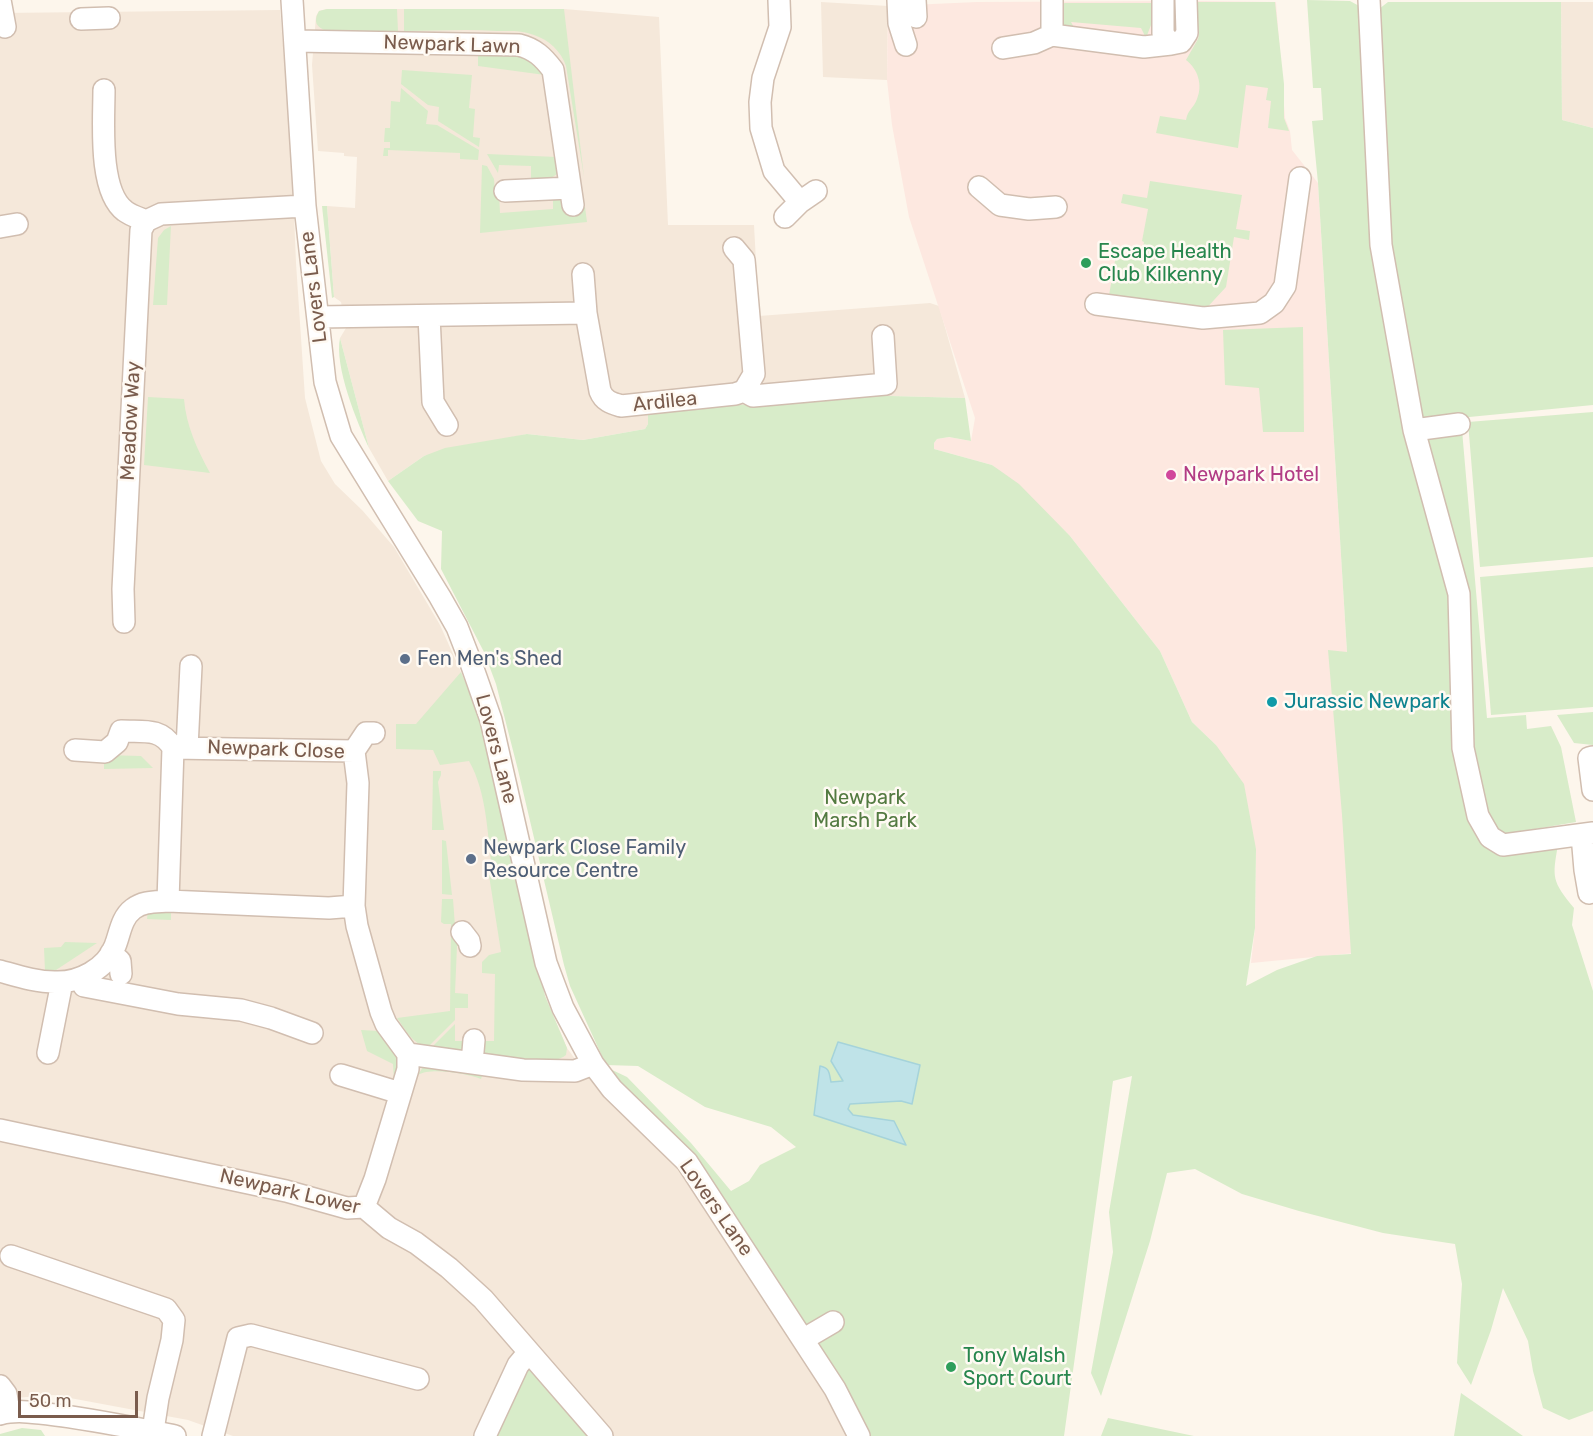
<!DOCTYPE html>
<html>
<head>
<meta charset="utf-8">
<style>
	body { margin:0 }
	#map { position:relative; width:1593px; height:1436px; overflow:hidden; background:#fdf6ec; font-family:Rubik,sans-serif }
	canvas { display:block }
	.scale { position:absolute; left:18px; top:1391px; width:120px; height:27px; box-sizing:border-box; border:3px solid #7a5c4d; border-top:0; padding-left:8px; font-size:18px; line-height:21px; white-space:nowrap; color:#7a5c4d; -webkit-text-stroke:4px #fffaf3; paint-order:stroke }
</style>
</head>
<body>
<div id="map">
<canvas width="1593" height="1436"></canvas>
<div class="scale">50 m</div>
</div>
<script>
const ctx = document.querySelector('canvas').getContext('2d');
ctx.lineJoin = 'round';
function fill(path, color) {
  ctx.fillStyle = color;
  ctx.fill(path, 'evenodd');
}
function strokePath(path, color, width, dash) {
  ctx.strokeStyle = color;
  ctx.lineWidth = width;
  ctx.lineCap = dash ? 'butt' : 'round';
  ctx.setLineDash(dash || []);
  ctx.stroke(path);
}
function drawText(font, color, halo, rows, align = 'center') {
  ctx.font = font + ' Rubik,sans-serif';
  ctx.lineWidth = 5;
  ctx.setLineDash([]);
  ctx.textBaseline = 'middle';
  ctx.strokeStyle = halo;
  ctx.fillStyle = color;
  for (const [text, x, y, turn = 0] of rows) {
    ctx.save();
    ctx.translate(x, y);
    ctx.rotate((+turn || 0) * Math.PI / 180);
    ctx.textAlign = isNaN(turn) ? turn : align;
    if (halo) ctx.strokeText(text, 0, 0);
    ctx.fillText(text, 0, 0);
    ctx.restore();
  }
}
const residential = new Path2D(`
	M 821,2 L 888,6 L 887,80 L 823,77 Z
	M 1561,2 L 1593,2 L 1593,128 L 1562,120 Z
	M 327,9 L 564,9 L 659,17 L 668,225 L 754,225 L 759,316 L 930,303 L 939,306 L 965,398 L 854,395 L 649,413 L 648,424 L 645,429 L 583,440 L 527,434 L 424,456 L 388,481 L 369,448 L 340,338 L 346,328 L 341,302 L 334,297 L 327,206 L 355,208 L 357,157 L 344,156 L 344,153 L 318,151 L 312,65 L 316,16 L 319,11 Z
	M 280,10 L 291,141 L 296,263 L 305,398 L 321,461 L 335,484 L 362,510 L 394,547 L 440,625 L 461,672 L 475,706 L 545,996 L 567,1048 L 597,1089 L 630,1114 L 689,1176 L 823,1381 L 850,1436 L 233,1436 L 188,1420 L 54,1395 L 0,1399 L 0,13 Z`);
const commercial = new Path2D(`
	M 1197,1 L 1276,2 L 1285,118 L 1290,131 L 1292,150 L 1318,183 L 1347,652 L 1376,951 L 1251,963 L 1255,928 L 1256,849 L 1216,745 L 1192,722 L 1160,651 L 1070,536 L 992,465 L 934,449 L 934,443 L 937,439 L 949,437 L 971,441 L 975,418 L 909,217 L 892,125 L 887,80 L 888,6 L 977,2 Z`);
const green = new Path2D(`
	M 1307,0 L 1350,1 L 1361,7 L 1376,247 L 1455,594 L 1478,836 L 1487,848 L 1499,855 L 1558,845 C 1552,878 1552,881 1574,908 L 1572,925 L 1593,991 L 1593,1411 L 1569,1420 L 1543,1408 L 1533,1371 L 1528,1341 L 1503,1288 L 1491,1330 L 1471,1385 L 1457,1363 L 1462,1284 L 1455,1244 L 1383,1233 L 1299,1211 L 1242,1194 L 1195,1169 L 1167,1173 L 1150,1241 L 1101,1396 L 1091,1373 L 1113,1252 L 1109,1212 L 1132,1076 L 1113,1081 L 1064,1436 L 868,1436 L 775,1278 L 693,1156 L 619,1082 L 608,1068 L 627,1077 L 691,1143 L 731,1191 L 749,1181 L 760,1165 L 796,1147 L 771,1127 L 705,1107 L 638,1066 L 606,1065 L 570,986 L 564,965 L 518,770 L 496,684 L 484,652 L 441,569 L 442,531 L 418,521 L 388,481 L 424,456 L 445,448 L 527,434 L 583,440 L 645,429 L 648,424 L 648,413 L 854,395 L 965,398 L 971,441 L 949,437 L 937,439 L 934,443 L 934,449 L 992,465 L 1019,484 L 1070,536 L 1160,651 L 1192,722 L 1216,745 L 1244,784 L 1256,849 L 1255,928 L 1246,986 L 1277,970 L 1317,956 L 1351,954 L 1342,815 L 1328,650 L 1347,652 L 1318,183 L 1312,121 L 1323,120 L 1321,88 L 1313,88 Z
	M 1197,2 L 1275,2 L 1284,84 L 1284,118 L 1289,131 L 1268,128 L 1271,101 L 1266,100 L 1268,88 L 1246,85 L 1238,148 L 1156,133 L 1160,116 L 1186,120 C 1188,109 1194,108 1197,99 C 1203,85 1198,69 1186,60 L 1198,39 L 1199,33 L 1194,5 Z
	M 1388,2 L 1561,2 L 1562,120 L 1593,128 L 1593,405 L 1428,421 L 1421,417 L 1385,246 L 1379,9 Z
	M 1065,3 L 1154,3 L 1151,25 L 1146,38 L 1141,28 L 1071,22 L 1077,33 L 1062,26 L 1062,4 Z
	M 327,9 L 397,9 L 398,31 L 327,31 C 316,27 313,22 319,11 Z
	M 404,9 L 564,9 L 584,177 L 566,66 C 561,51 549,40 534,35 C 522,30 509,31 497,31 C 466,29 435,31 404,31 Z
	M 517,53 L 531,57 L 545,75 L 478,66 L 478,54 Z
	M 402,70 L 472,75 L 469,108 L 475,109 L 473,137 L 480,138 L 479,147 L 438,121 L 439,107 L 428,105 L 401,84 Z
	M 401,88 L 428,111 L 426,124 L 437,125 L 479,150 L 478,160 L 460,159 L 460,153 L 388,150 L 388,156 L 383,156 L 384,148 L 390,148 L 390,142 L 384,142 L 385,128 L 390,128 L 391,101 L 400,102 Z
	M 487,154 L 557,157 L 557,174 L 551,178 L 531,179 L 531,166 L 499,165 L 498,173 Z
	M 482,165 L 487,166 L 494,179 L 495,191 L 499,192 L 500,213 L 553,209 L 553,196 L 566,195 L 567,208 L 585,207 L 587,222 L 480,233 Z
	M 1150,181 L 1242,195 L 1236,229 L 1250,231 L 1249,240 L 1234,237 L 1226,287 L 1202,313 L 1108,301 L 1116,255 L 1126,253 L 1141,255 L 1144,242 L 1142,241 L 1148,209 L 1121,203 L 1123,194 L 1147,198 Z
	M 322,206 L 327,206 L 334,297 L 332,298 Z
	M 171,226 L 167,305 L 153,305 L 158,238 L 164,230 Z
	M 1303,327 L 1304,432 L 1263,432 L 1259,388 L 1225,385 L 1223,330 Z
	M 340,338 L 369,448 C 357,422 334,366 340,338 Z
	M 148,397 L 184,399 C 186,425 197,449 210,473 L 144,465 Z
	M 1593,412 L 1593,557 L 1480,567 L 1468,422 Z
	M 1462,430 L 1487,718 L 1526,715 L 1527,729 L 1551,726 L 1561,747 L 1576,822 L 1506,834 L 1495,828 L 1483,814 L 1468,747 L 1464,589 L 1427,434 Z
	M 1593,567 L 1593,707 L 1491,715 L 1480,577 Z
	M 461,672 L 475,706 L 488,751 L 545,996 L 567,1048 L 566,1055 C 550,1068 505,1058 485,1055 L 481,1050 L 481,1041 L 494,1041 L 495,974 L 482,973 L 482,962 L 489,955 L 501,952 L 488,869 L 492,868 C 487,832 487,793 469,761 L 440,765 L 433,750 L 396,749 L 396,724 L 416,724 Z
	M 1593,712 L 1593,745 L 1574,743 L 1557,715 Z
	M 104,755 L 141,756 L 153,768 L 104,769 Z
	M 433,771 L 441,771 L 441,775 L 438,782 L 444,830 L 432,830 Z
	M 442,840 L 446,841 L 452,895 L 442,894 Z
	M 442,899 L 453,899 L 455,926 L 451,928 L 451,924 L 444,924 L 441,922 Z
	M 148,910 L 171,910 L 171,920 L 147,919 Z
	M 455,928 L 467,945 L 457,946 L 455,993 L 468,994 L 468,1008 L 455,1008 L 455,1020 L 428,1047 C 412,1044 406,1030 397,1018 L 450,1011 L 451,930 Z
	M 65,942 L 97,943 L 56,970 L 45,971 L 44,948 L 61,947 Z
	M 455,1024 L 455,1041 L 468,1041 L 464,1053 L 432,1047 Z
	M 361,1030 L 379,1031 L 398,1056 L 394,1081 L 393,1064 L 367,1051 Z
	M 423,1067 L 483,1073 L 481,1079 C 467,1074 432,1067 418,1075 Z
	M 526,1366 L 534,1371 L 592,1436 L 490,1436 Z
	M 1461,1393 L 1523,1436 L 1454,1436 Z
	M 1108,1418 L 1194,1436 L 1101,1436 Z
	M 22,1428 L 41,1430 L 45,1436 L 0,1436 L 0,1434 Z`);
const water = new Path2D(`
	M 838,1042 L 920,1065 L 912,1104 L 901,1101 L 850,1104 L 848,1109 L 853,1115 L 894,1121 L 906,1145 L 814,1115 L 820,1066 C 830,1068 829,1073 831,1082 L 843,1081 L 831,1061 Z`);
const minor = new Path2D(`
	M 0,0 L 5,27
	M 292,0 L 305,206 L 325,382 L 341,436 L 440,597 L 457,627 L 471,663 L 491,720 L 546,963 L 563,1008 L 593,1064 L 612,1089 L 687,1162 L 835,1389 L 859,1436
	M 779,0 L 780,27 L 763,78 L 760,102 L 761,128 L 774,171 L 800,202 L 816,191
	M 898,0 L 899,23 L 906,45
	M 915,0 L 916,17
	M 1052,0 L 1052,35
	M 1163,0 L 1163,34 L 1171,44 L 1181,42 L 1187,33 L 1186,0
	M 1369,0 L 1381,245 L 1414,430 L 1459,594 L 1463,748 L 1478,816 L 1490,837 L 1503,845 L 1593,833
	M 81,19 L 109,18
	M 295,41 L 519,45 C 535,49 543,57 553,70 L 573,205
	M 1003,48 L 1034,43 L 1052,35 L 1144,47 L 1171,44
	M 104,90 C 104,121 98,191 125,211 C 130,215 139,218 146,221
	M 979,187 L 1000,205 L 1029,209 L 1056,207
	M 505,191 L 570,188
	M 785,217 L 800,202
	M 0,227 L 17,224
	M 583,274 L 586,313 L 600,391 C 604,401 611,403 621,406 L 735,394 L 744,391 L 754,374 L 744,260 L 734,248
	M 1096,304 L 1203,318 L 1260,313 L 1274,303 L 1285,286 L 1300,178
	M 429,316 L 433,402 L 447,425
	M 318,317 L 586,313
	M 744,391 L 753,396 L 886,384 L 883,336
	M 1414,430 L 1459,424
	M 124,622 L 123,589 L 141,230 L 146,221 L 161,214 L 305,206
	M 187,748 L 191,666
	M 75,750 L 105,752 L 117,742 L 121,731 C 142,732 161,727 173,748
	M 354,751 L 366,733 L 374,733
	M 1593,757 L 1589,758 L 1593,790
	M 1582,835 L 1585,870 L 1589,893
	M 168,901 L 173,748 L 354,751 L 358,783 L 354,906 L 357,926 L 381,1012 L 386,1024 L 408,1054 L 523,1070 L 575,1071 L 593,1064
	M 462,932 L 469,941 L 470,946
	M 111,953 L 120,961 L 121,974
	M 0,971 C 18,976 36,982 55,982 C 79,983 106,969 115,946 C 120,934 121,918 133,909 C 143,901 155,902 168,901 L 329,908 L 354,906
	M 80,978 L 84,986 L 178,1004 L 241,1010 L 271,1018 L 312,1033
	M 48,1053 L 62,982
	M 472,1063 L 474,1040
	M 341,1075 L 400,1093
	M 0,1130 L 286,1191 L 347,1208 L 364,1207 L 389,1228 L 416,1243 L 449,1268 L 483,1299 L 602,1436
	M 364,1207 L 375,1179 L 408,1069 L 408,1054
	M 11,1256 L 166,1309 L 174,1320 L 172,1340 L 158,1398 L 153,1431
	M 804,1339 L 833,1322
	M 0,1386 L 6,1394 L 9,1412
	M 0,1414 C 17,1409 38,1413 56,1415 C 96,1420 135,1428 175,1436
	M 213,1436 L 238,1338 L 251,1335 L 418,1379
	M 485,1436 L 518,1365 L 528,1353`);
const markers = [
	[1086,263,6,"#2e9e5b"],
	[1171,475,6,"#d1479c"],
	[405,659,6,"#5c6f8a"],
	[1272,702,6,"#0f9aa8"],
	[471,859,6,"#5c6f8a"],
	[951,1367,6,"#2e9e5b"]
];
const streetNames = [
	["Newpark Lawn",452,45,2],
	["Lovers Lane",314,287,-97],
	["Ardilea",665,402,-6],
	["Meadow Way",131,421,-87],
	["Lovers Lane",496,749,75],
	["Newpark Close",276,750,2],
	["Newpark Lower",290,1192,13],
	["Lovers Lane",716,1208,55]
];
const leisureNames = [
	["Escape Health",1098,252],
	["Club Kilkenny",1098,275],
	["Tony Walsh",963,1356],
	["Sport Court",963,1379]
];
const hotelNames = [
	["Newpark Hotel",1183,475]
];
const serviceNames = [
	["Fen Men's Shed",417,659],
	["Newpark Close Family",483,848],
	["Resource Centre",483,871]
];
const cultureNames = [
	["Jurassic Newpark",1284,702]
];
const parkNames = [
	["Newpark",865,798],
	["Marsh Park",865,821]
];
fill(residential, '#f5e8da');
fill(commercial, '#fde8e0');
fill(green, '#d8ecc9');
fill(water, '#bfe3e8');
strokePath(water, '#a5d3da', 1.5);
strokePath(minor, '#d1beb0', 24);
strokePath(minor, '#fff', 21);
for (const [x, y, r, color] of markers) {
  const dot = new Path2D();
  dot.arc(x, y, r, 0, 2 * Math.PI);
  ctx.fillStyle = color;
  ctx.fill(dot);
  strokePath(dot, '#fffaf3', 2);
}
drawText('20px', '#7a5c4d', '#fffaf3', streetNames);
drawText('20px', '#27864d', '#fffaf3', leisureNames, 'left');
drawText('20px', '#b23c85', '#fffaf3', hotelNames, 'left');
drawText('20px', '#4e5e75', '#fffaf3', serviceNames, 'left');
drawText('20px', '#0d838f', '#fffaf3', cultureNames, 'left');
drawText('20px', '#537a41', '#fffaf3', parkNames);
</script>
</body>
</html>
